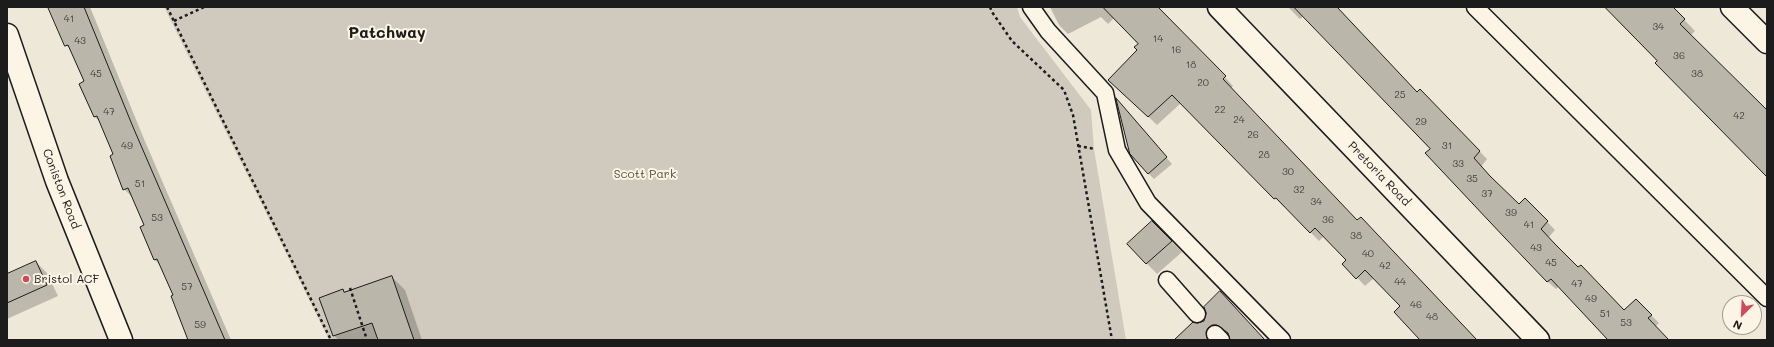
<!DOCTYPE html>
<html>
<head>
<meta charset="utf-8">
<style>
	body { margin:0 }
	#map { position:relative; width:1774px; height:347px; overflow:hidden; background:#eee8d9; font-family:Mali,sans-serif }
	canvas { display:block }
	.frame { position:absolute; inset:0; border:8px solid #1c1c1c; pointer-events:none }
	.north { position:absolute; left:1722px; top:295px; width:40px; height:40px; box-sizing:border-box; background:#fcf5e5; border:1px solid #a29e95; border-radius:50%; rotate:204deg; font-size:11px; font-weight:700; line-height:16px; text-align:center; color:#1c1c1c }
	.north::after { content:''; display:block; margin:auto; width:14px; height:18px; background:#d1495b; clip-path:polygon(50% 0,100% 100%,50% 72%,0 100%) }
</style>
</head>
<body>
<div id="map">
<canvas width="1774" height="347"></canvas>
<div class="frame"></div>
<div class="north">N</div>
</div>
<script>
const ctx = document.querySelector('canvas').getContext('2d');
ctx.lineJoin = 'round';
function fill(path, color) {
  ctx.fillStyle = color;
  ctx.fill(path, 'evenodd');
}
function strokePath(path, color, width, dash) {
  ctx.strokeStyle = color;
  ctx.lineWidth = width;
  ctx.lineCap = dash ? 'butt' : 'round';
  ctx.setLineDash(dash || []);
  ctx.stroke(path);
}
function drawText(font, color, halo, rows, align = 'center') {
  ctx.font = font + ' Mali,sans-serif';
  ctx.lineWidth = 4;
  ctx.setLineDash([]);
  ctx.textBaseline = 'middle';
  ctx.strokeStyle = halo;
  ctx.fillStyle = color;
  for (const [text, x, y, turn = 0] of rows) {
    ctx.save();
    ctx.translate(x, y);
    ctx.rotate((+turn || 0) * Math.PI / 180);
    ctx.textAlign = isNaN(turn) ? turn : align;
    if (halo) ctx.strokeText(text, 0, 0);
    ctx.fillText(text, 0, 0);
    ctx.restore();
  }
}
const green = new Path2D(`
	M 164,7 L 1017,7 L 1020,17 L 1091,110 L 1094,149 L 1126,340 L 329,340 Z`);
const shadow = new Path2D(`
	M 55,7 L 90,7 L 144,139 L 231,340 L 192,340 L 161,266 L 155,260 L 145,225 L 133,198 L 124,189 L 114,155 L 101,123 L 95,117 L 85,82 L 71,50 L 66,45 Z
	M 1050,7 L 1149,7 L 1214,65 L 1233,86 L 1231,88 L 1357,221 L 1361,218 L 1477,340 L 1421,340 L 1402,306 L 1374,278 L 1365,286 L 1344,264 L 1347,260 L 1324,236 L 1319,241 L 1285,206 L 1284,207 L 1181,103 L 1157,125 L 1118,88 L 1138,50 L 1139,44 L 1114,18 L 1108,24 L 1101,17 L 1068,34 L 1059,25 Z
	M 1288,7 L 1336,7 L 1417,93 L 1420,91 L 1487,159 L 1481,167 L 1496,183 L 1519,205 L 1525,199 L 1555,230 L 1548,238 L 1560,251 L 1624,311 L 1636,300 L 1659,323 L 1655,327 L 1668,340 L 1609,340 L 1559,286 L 1556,289 L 1548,282 L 1427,153 L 1431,149 L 1304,16 L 1300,19 Z
	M 1605,7 L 1672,7 L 1695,31 L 1691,35 L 1767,111 L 1767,177 L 1656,63 L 1658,61 Z
	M 1122,105 L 1172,164 L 1154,179 L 1148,173 Z
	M 1152,222 L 1182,252 L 1157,274 L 1128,244 Z
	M 36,262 L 47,273 L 58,296 L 7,319 L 7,275 Z
	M 392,277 L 405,290 L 422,340 L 379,340 L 378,338 L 373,340 L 339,340 L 334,336 L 343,291 L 345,293 Z
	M 1231,303 L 1264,340 L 1235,340 L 1228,335 L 1219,337 L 1217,340 L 1175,340 Z`);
const building = new Path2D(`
	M 48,7 L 84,7 L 133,127 L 225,340 L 188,340 L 171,296 L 173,295 L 157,259 L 154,260 L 140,227 L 144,225 L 128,188 L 123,190 L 110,156 L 113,154 L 97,116 L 94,117 L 79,84 L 84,81 L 68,45 L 65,46 Z
	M 1103,7 L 1158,7 L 1226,76 L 1223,79 L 1357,220 L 1361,217 L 1477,340 L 1420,340 L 1394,312 L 1400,306 L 1365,270 L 1356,279 L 1342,264 L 1346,260 L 1315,228 L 1310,233 L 1276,198 L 1274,199 L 1172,95 L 1148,117 L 1108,80 L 1137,50 L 1134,47 L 1138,44 Z
	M 1294,7 L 1337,7 L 1417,92 L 1420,89 L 1480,151 L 1474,158 L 1490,176 L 1519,204 L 1525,198 L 1548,221 L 1541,229 L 1555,244 L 1578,267 L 1581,265 L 1624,310 L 1636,299 L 1652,315 L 1648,318 L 1669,340 L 1608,340 L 1551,279 L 1547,282 L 1505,238 L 1425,153 L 1430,149 Z
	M 1605,7 L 1673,7 L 1685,19 L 1680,24 L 1767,110 L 1767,177 L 1655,63 L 1657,61 Z
	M 1116,98 L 1167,157 L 1148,174 L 1130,154 Z
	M 1152,221 L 1172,241 L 1146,264 L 1127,244 Z
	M 36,261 L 47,285 L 7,303 L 7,274 Z
	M 392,276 L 414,340 L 378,340 L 372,323 L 333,336 L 319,298 L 343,289 L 344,292 Z
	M 1220,291 L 1265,340 L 1230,340 L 1228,333 L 1217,325 L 1212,325 L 1208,328 L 1206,332 L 1208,340 L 1174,340 L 1193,322 L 1198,323 L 1204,321 L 1206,313 L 1204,307 Z`);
const path = new Path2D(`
	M 167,7 L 331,340
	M 990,7 L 992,12 L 1012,41 L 1064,90 L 1073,115 L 1112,340
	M 174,21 L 204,7
	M 1078,146 L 1095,149
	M 350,288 L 367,340`);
const lane = new Path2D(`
	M 1031,7 L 1048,31 L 1105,93 L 1117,150 L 1148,203 L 1282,340
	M 1475,7 L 1767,298
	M 1167,280 L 1197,314
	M 1215,334 L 1221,340`);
const street = new Path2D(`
	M 1219,7 L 1538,340
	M 1732,7 L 1767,42`);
const secondary = new Path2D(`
	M 7,35 L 57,181 L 121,340`);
const markers = [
	[26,279,4,"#d1495b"]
];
const numberNames = [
	["41",69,19],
	["34",1658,27],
	["14",1158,39],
	["43",80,41],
	["16",1176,50],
	["36",1679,56],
	["18",1191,65],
	["45",96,74],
	["38",1697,74],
	["20",1203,83],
	["25",1400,95],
	["22",1220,110],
	["47",109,112],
	["42",1739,116],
	["24",1239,120],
	["29",1421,122],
	["26",1253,135],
	["49",127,146],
	["31",1447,146],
	["28",1264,155],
	["33",1458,164],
	["30",1288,172],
	["35",1472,179],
	["51",140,184],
	["32",1299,190],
	["37",1487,194],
	["34",1316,202],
	["39",1511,213],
	["53",157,218],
	["36",1328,220],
	["41",1529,225],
	["38",1356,236],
	["43",1536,248],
	["40",1368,254],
	["45",1551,263],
	["42",1385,266],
	["44",1400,282],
	["47",1577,284],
	["57",187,287],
	["49",1591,299],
	["46",1416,305],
	["51",1605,314],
	["48",1432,317],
	["53",1626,323],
	["59",200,325]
];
const parkNames = [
	["Scott Park",645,174]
];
const streetNames = [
	["Pretoria Road",1379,174,46],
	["Coniston Road",61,189,69]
];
const poiNames = [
	["Bristol ACF",34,279]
];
const districtNames = [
	["Patchway",387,33]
];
fill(green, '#cfcabd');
fill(shadow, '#0003');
fill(building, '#bab6aa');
strokePath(building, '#1c1c1c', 1);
strokePath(lane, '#1c1c1c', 19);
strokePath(street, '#1c1c1c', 25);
strokePath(secondary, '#1c1c1c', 25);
strokePath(path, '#1c1c1c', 2.5, [3, 3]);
strokePath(lane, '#fcf5e5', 16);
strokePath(street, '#fcf5e5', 22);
strokePath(secondary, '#fcf5e5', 22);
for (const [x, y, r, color] of markers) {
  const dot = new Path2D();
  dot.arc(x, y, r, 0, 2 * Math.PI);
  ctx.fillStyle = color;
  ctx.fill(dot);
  strokePath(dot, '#fcf5e5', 1.5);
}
drawText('10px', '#444240', null, numberNames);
drawText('12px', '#52504c', '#fcf5e5', parkNames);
drawText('12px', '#1c1c1c', '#fcf5e5', streetNames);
drawText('12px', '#1c1c1c', '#fcf5e5', poiNames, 'left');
drawText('bold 16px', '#1c1c1c', '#fcf5e5', districtNames);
</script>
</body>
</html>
